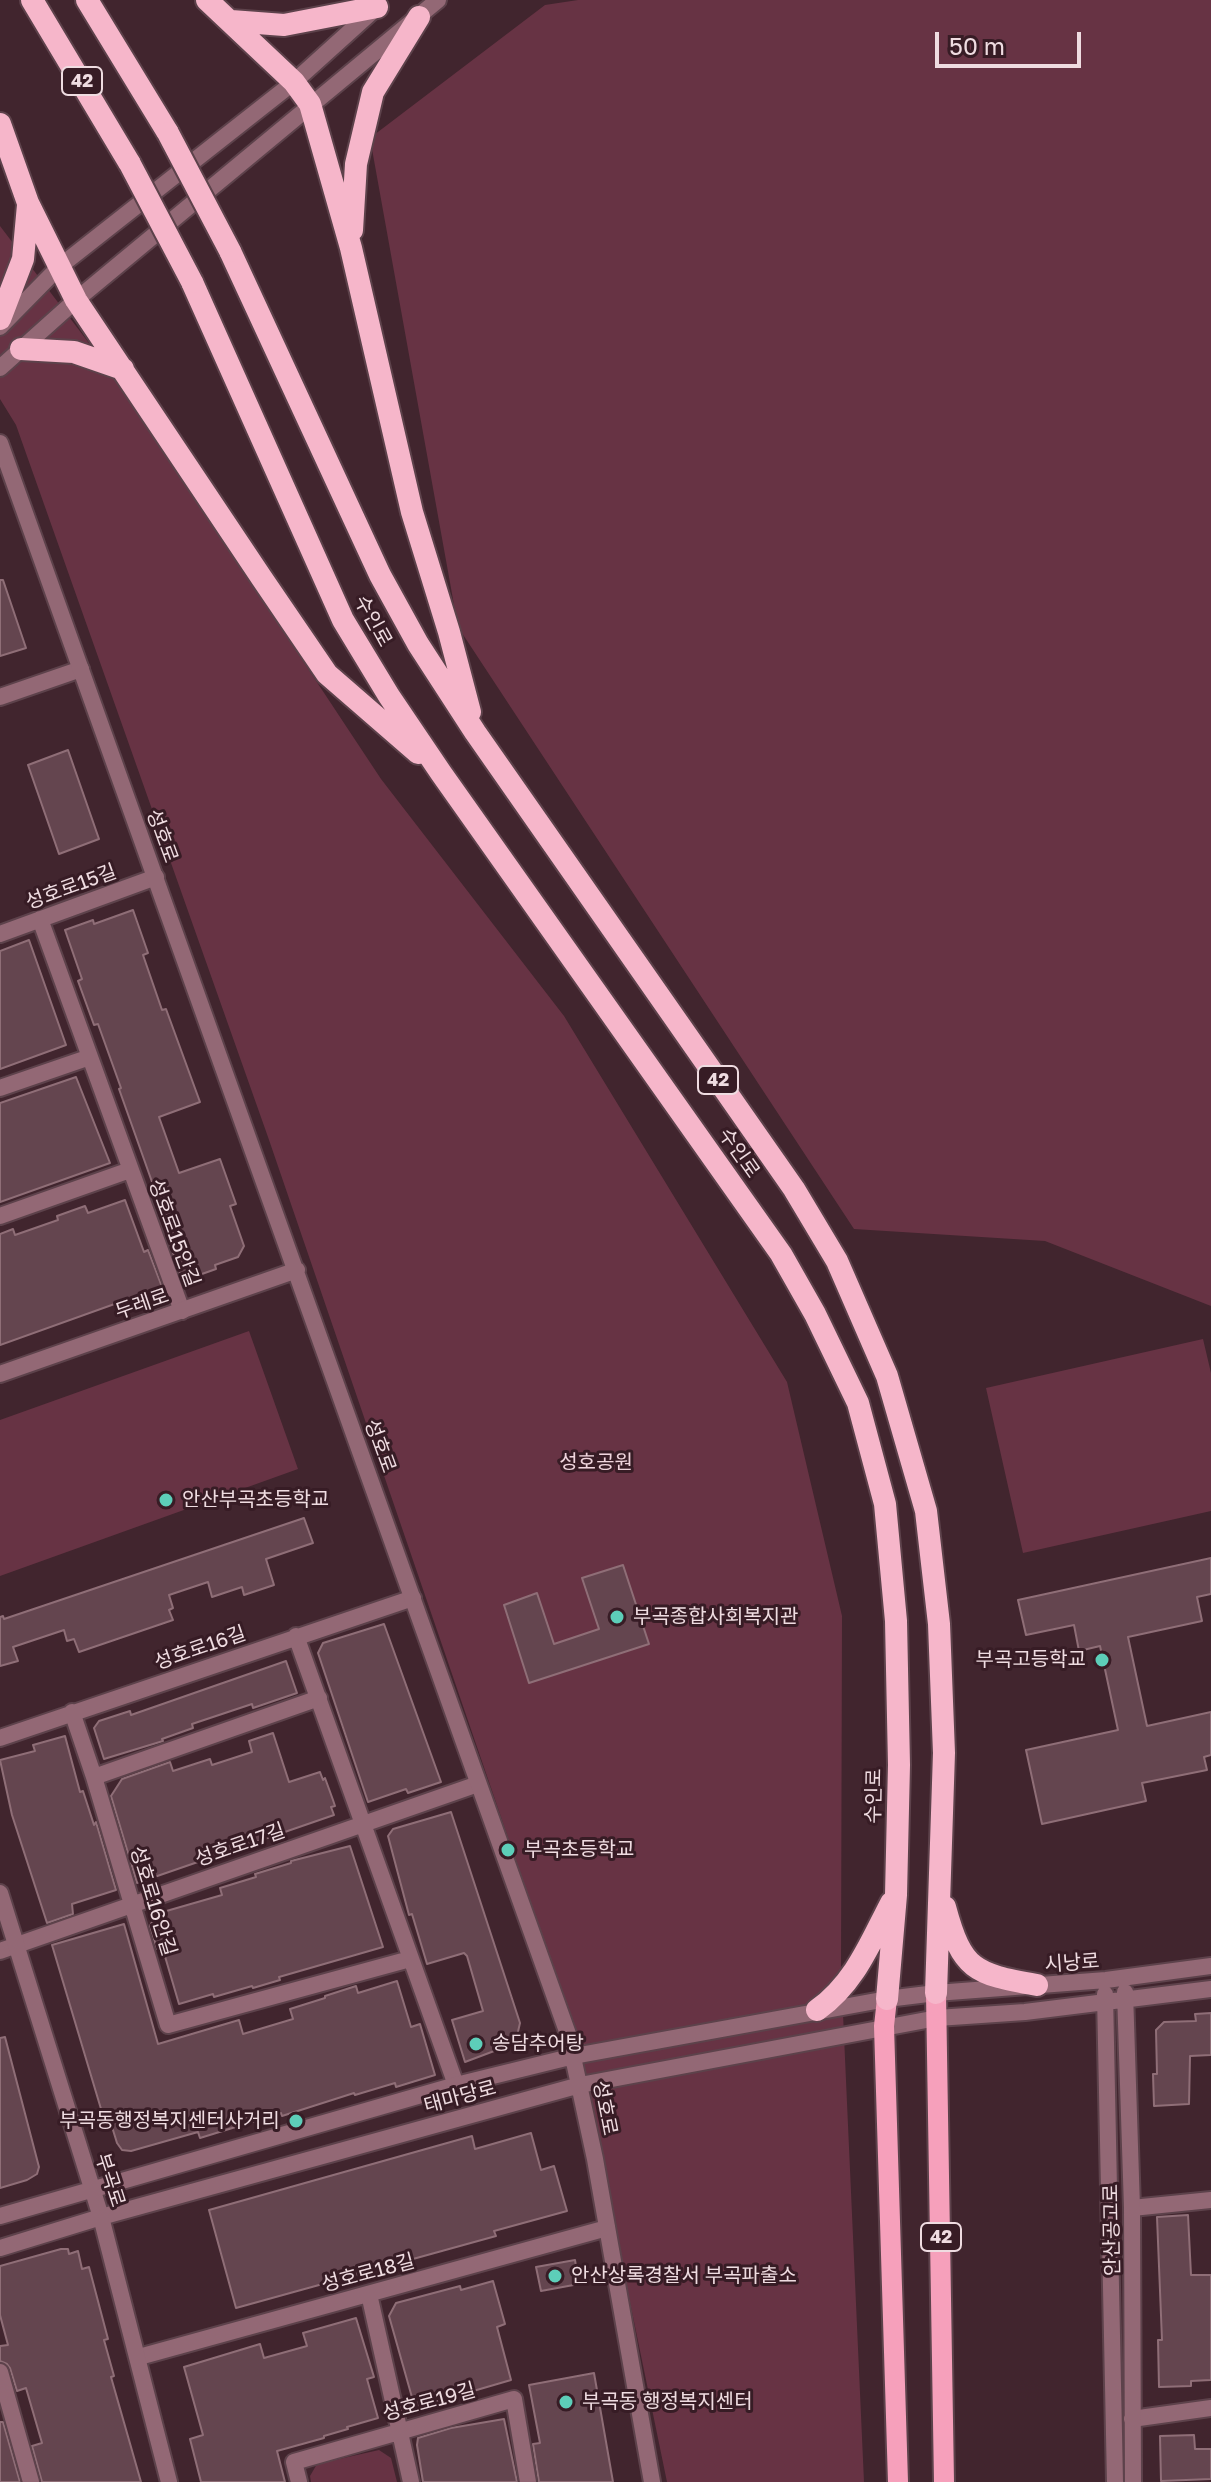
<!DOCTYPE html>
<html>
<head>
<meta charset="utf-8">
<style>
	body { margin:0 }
	#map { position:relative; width:1211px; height:2482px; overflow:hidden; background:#41252e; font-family:"Golos Text",sans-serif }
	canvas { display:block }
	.scale { position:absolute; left:935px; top:32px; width:146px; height:36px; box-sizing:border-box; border:4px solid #efdce1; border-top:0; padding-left:10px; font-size:24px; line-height:28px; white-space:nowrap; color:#efdce1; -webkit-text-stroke:6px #371c25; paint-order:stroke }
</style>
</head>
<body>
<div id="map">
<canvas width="1211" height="2482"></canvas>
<div class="scale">50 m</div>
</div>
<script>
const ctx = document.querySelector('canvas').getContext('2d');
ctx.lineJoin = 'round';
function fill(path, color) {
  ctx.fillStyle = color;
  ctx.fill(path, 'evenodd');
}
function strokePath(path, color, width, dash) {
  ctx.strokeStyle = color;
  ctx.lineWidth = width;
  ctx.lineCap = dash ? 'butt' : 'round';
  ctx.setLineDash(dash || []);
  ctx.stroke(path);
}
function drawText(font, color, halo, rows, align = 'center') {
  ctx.font = font + ' "Golos Text","Noto Sans KR",sans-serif';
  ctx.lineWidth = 6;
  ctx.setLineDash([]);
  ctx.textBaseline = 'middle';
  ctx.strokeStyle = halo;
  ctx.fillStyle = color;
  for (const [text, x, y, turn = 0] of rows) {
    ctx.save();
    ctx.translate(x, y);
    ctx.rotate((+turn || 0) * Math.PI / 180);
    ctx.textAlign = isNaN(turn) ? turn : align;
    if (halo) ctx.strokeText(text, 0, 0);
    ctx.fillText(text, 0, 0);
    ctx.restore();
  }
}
const green = new Path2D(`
	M 578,0 L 1211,0 L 1211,1306 L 1045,1241 L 854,1229 L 458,627 L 370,138 L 545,5 Z
	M 0,226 L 117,380 L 381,779 L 564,1016 L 787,1382 L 842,1616 L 841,1969 L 864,2482 L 667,2482 L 574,2030 L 268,1137 L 16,425 L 0,399 Z
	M 249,1331 L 298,1469 L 0,1576 L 0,1420 Z
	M 1203,1339 L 1211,1373 L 1211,1511 L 1023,1553 L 986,1388 Z
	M 379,2450 L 391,2458 L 397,2482 L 311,2482 L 310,2476 L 317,2464 Z`);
const building = new Path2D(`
	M 0,580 L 3,580 L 26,648 L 0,656 Z
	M 68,750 L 99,839 L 59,854 L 28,765 Z
	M 133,910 L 148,953 L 143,955 L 162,1010 L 166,1009 L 200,1102 L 159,1117 L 179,1173 L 220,1159 L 236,1204 L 230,1206 L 244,1246 L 238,1257 L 215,1265 L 216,1269 L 185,1280 L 182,1279 L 169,1242 L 173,1241 L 119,1089 L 121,1088 L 98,1024 L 94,1025 L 78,981 L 82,979 L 65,930 L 93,920 L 94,924 Z
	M 29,940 L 66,1045 L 0,1069 L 0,951 Z
	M 76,1077 L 110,1163 L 0,1202 L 0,1103 Z
	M 125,1200 L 144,1252 L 148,1250 L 162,1287 L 0,1345 L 0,1234 L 13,1229 L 15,1235 L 58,1220 L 57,1216 L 85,1206 L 88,1213 Z
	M 304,1518 L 313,1543 L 266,1559 L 274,1585 L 244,1595 L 242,1587 L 212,1597 L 208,1582 L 169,1595 L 173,1608 L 169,1610 L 173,1620 L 79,1652 L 74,1639 L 67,1641 L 64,1630 L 13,1647 L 18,1661 L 0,1666 L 0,1617 L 3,1616 L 4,1619 Z
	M 1211,1558 L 1211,1594 L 1197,1597 L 1202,1621 L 1128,1637 L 1147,1726 L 1211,1712 L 1211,1755 L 1204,1757 L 1207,1770 L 1142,1783 L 1146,1801 L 1042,1824 L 1026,1750 L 1118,1730 L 1100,1646 L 1079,1651 L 1074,1625 L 1026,1635 L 1018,1600 Z
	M 623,1565 L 649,1644 L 529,1683 L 504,1605 L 537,1593 L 554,1644 L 599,1629 L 582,1578 Z
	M 384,1624 L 441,1782 L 408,1793 L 406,1789 L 368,1802 L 318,1653 L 323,1643 Z
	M 286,1661 L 297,1693 L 253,1708 L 252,1704 L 192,1724 L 193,1728 L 162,1739 L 163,1741 L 104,1759 L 94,1728 L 99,1721 L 130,1711 L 131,1715 Z
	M 273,1733 L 289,1782 L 320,1772 L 323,1780 L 325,1778 L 333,1800 L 335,1806 L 331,1807 L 334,1815 L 137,1883 L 111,1796 L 122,1779 L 170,1762 L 173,1771 L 210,1759 L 212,1765 L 252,1752 L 249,1741 Z
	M 65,1736 L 80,1792 L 83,1791 L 94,1825 L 96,1822 L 116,1890 L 72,1904 L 73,1914 L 47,1923 L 12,1815 L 0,1760 L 35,1751 L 33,1745 Z
	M 451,1812 L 520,2023 L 517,2036 L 510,2045 L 465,2062 L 452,2020 L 483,2011 L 467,1956 L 464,1953 L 427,1964 L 412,1914 L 409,1915 L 388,1836 L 393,1829 Z
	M 350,1846 L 383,1947 L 279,1977 L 280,1980 L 253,1988 L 252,1986 L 214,1997 L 213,1994 L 179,2004 L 164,1953 L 160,1948 L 157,1949 L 150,1926 L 156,1914 L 222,1895 L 220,1888 L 256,1877 L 255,1874 L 291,1863 L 291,1861 Z
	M 124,1924 L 158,2044 L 239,2020 L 243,2034 L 293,2019 L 290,2009 L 325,1998 L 325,1996 L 356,1986 L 358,1993 L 397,1981 L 411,2027 L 420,2024 L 435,2075 L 396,2087 L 395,2083 L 355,2095 L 354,2093 L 282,2116 L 281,2113 L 200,2138 L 198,2132 L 131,2151 L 122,2150 L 117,2143 L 109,2117 L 104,2119 L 52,1945 Z
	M 1211,2013 L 1211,2055 L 1190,2056 L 1189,2104 L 1154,2106 L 1153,2074 L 1157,2074 L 1156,2030 L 1164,2022 L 1196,2021 L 1195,2014 Z
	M 5,2037 L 39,2167 L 37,2174 L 27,2180 L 0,2188 L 0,2038 Z
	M 531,2133 L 541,2170 L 554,2166 L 567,2211 L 494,2231 L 496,2236 L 236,2308 L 209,2210 L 472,2136 L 475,2149 Z
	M 1188,2215 L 1191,2275 L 1211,2275 L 1211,2380 L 1191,2381 L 1191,2386 L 1159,2387 L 1158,2340 L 1162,2340 L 1157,2217 Z
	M 61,2249 L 68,2249 L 69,2254 L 78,2251 L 82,2269 L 89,2267 L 108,2339 L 104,2340 L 114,2376 L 111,2377 L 141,2482 L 42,2482 L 32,2446 L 42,2443 L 26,2388 L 17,2391 L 10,2368 L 7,2364 L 0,2361 L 0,2346 L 8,2345 L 0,2315 L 0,2266 Z
	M 575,2260 L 579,2284 L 541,2291 L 536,2267 Z
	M 493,2281 L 505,2324 L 497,2327 L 511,2380 L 415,2408 L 389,2316 L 396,2303 L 460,2286 L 461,2290 Z
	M 356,2318 L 374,2377 L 367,2379 L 378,2418 L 347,2427 L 348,2429 L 324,2436 L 324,2438 L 277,2451 L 285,2482 L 201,2482 L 190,2439 L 203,2435 L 184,2367 L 260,2344 L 264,2358 L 307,2346 L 303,2333 Z
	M 594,2373 L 613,2482 L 539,2482 L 533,2444 L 540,2443 L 529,2385 Z
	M 504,2419 L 517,2482 L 423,2482 L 417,2445 L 418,2438 L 451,2428 Z
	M 0,2422 L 3,2422 L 20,2482 L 0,2482 Z
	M 1194,2435 L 1195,2449 L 1211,2449 L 1211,2479 L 1161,2481 L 1160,2436 Z`);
const minor = new Path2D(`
	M 0,697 L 81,669
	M 40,919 L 182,1311
	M 0,934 L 156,877
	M 0,1088 L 90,1057
	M 0,1216 L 130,1170
	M 296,1636 L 456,2085
	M 319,1698 L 94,1777 L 168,2025 L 410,1959
	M 72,1712 L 94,1777
	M 0,1738 L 413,1598
	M 0,1951 L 478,1784
	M 1132,2208 L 1211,2200
	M 369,2294 L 411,2482
	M 139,2357 L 607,2228
	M 0,2372 L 31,2482
	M 1132,2419 L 1211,2408
	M 299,2482 L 294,2462 L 514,2399 L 528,2482`);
const tertiary = new Path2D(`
	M 0,327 L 59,267 L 294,82 L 377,7
	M 0,368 L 76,300 L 438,0
	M 0,443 L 568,2034 L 595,2159 L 652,2482
	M 0,1374 L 297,1270
	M 0,1893 L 101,2217 L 169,2482
	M 1125,1992 L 1132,2208 L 1133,2482
	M 1105,1994 L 1115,2482
	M 0,2216 L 456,2085 L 574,2056 L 887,1999 L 936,1993 L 1106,1980 L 1211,1966
	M 0,2248 L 101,2217 L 580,2085 L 937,2018 L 1025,2012 L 1211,1989`);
const primary = new Path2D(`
	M 936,1993 L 944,2482
	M 887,1999 L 884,2026 L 898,2482`);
const trunk = new Path2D(`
	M 32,0 L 130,164
	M 87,0 L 168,133
	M 207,0 L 294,82 L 310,104 L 351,248 L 412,512 L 449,632 L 470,712
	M 231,21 L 284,25 L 377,7
	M 0,124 L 28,203 L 76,300 L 261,577 L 327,674 L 418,753
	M 352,230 L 356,164 L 373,92 L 419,17
	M 230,251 L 380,575 L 418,644 L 475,732 L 794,1189 L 837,1261 L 887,1376 L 926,1511 L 939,1624 L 944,1753 L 936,1993
	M 192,282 L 343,620 L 389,696 L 441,773 L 781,1254 L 815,1314 L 858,1403 L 885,1504 L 896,1621 L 899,1765 L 896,1895 L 887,1999
	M 0,319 L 23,259 L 28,205
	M 21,349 L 74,352 L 123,369
	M 945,1907 C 962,1970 974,1974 1037,1985
	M 817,2010 C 855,1983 870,1943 891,1903`);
const trunkBridge = new Path2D(`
	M 168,133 L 230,251
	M 130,164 L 192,282`);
const markers = [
	[166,1500,8,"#5dceb9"],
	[617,1617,8,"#5dceb9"],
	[1102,1660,8,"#5dceb9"],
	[508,1850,8,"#5dceb9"],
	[476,2044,8,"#5dceb9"],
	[296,2121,8,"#5dceb9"],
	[555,2276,8,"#5dceb9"],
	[566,2402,8,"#5dceb9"]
];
const shields = [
	[82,81,40],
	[718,1080,40],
	[941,2237,40]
];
const shieldNames = [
	["42",82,81],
	["42",718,1080],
	["42",941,2237]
];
const streetNames = [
	["수인로",373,621,61],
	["성호로",162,836,70],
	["성호로15길",71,887,-20],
	["수인로",739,1153,55],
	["성호로15안길",174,1233,70],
	["두레로",142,1304,-19],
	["성호로",380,1446,70],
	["성호로16길",200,1648,-19],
	["수인로",874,1796,-89],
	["성호로17길",240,1845,-19],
	["성호로16안길",153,1901,73],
	["시낭로",1072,1963,-4],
	["태마당로",460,2097,-15],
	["성호로",605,2108,79],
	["부곡로",110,2180,72],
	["안산공고로",1112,2230,-91],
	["성호로18길",368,2273,-15],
	["성호로19길",429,2402,-15]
];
const parkNames = [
	["성호공원",596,1463]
];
const poiNames = [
	["안산부곡초등학교",182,1500],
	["부곡종합사회복지관",633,1617],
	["부곡고등학교",1086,1660,"right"],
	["부곡초등학교",524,1850],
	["송담추어탕",492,2044],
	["부곡동행정복지센터사거리",280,2121,"right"],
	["안산상록경찰서 부곡파출소",571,2276],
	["부곡동 행정복지센터",582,2402]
];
fill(green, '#673344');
fill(building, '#64454f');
strokePath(building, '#8f6e77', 2);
strokePath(minor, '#5d424b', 20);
strokePath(tertiary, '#5d424b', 20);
strokePath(primary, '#5d424b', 24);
strokePath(trunk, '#5d424b', 26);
strokePath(minor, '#936875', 16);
strokePath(tertiary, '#936875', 16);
strokePath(primary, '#f6a0bb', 20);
strokePath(trunk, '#f6b6ca', 22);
strokePath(trunkBridge, '#5d424b', 26, []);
strokePath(trunkBridge, '#f6b6ca', 22);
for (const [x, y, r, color] of markers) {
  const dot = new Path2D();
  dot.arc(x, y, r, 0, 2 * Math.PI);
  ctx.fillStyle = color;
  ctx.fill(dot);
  strokePath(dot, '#371c25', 3);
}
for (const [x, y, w] of shields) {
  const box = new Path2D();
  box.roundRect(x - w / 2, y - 14, w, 28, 6);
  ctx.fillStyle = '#371c25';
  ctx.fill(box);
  strokePath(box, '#efdce1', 2);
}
drawText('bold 18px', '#efdce1', null, shieldNames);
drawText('20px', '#efdce1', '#371c25', streetNames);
drawText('20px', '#f0d5dd', '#371c25', parkNames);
drawText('20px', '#efdce1', '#371c25', poiNames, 'left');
</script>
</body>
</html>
